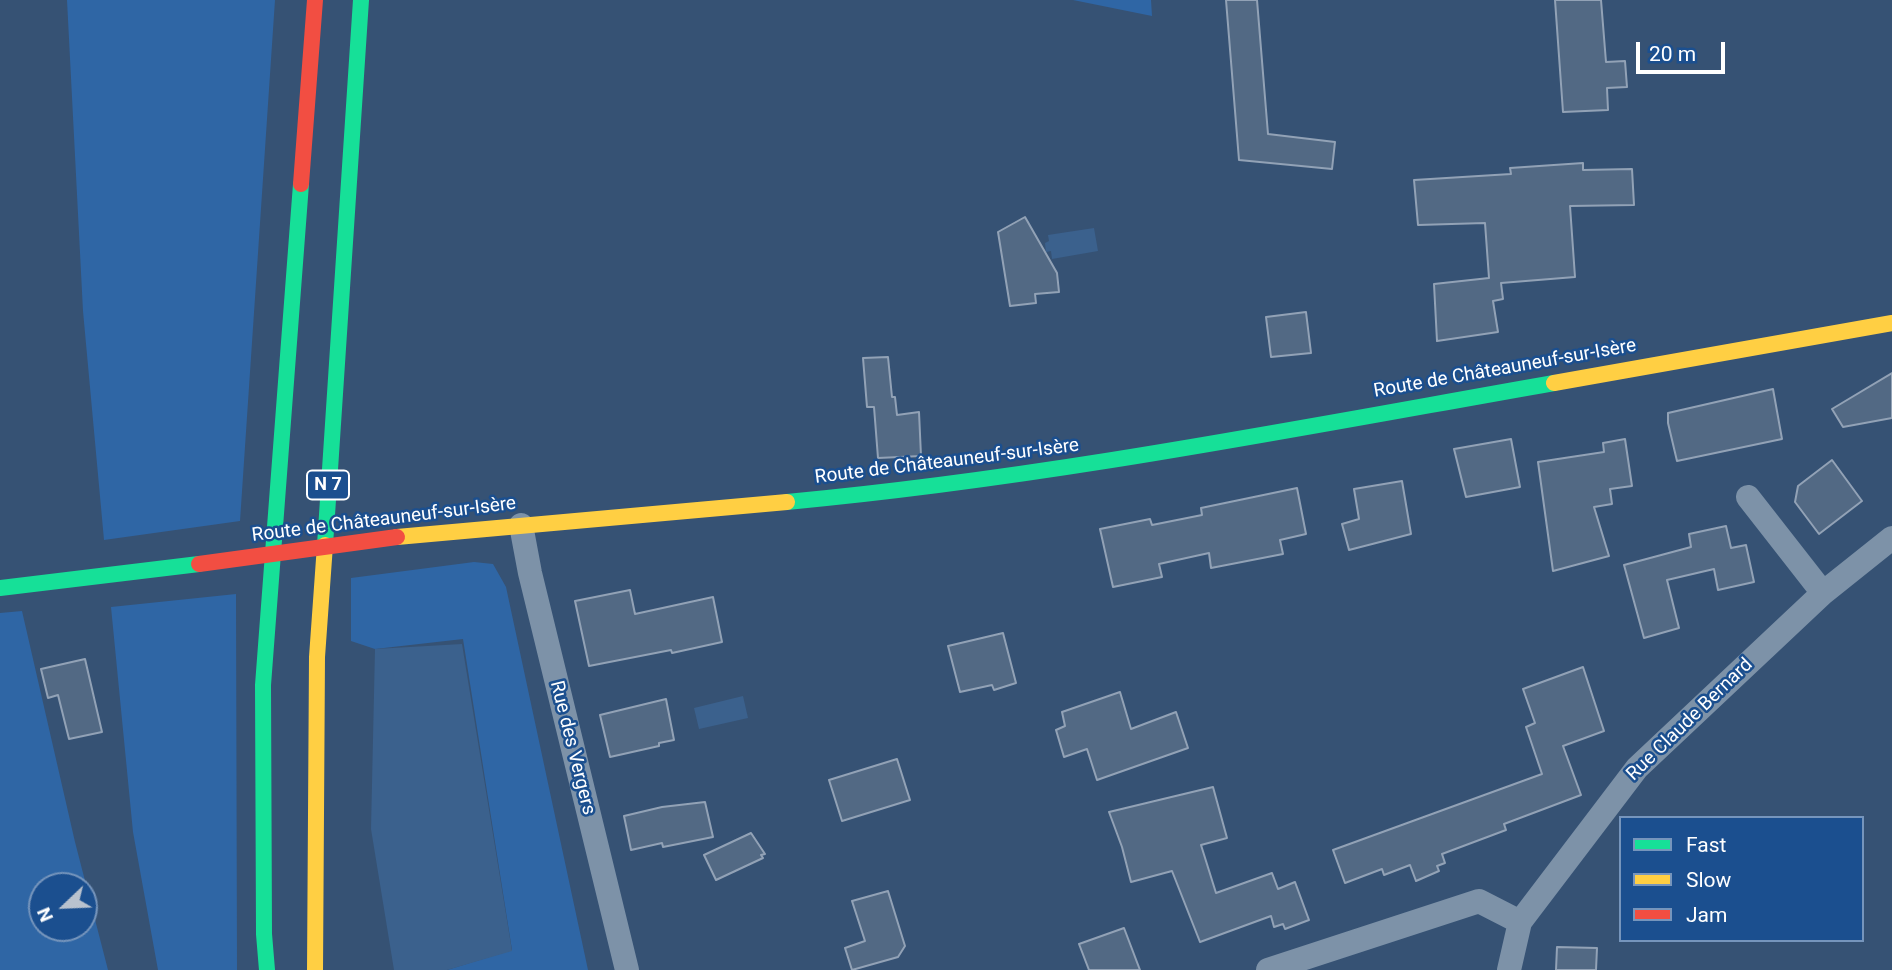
<!DOCTYPE html>
<html>
<head>
<meta charset="utf-8">
<style>
	body { margin:0 }
	#map { position:relative; width:1892px; height:970px; overflow:hidden; background:#365274; font-family:Roboto,sans-serif }
	canvas { display:block }
	.legend { position:absolute; left:1619px; top:816px; width:245px; height:126px; box-sizing:border-box; background:#1b4f8f; border:2px solid #7695bc; margin:0; padding:9px 12px; list-style:none; font-size:21px; color:#fff }
	.legend li { display:flex; align-items:center; gap:14px; height:35px }
	.legend b { width:35px; border:2px solid #7695bc }
	.north { position:absolute; left:28px; top:872px; width:70px; height:70px; box-sizing:border-box; background:#1b4f8f; border:2px solid #7695bc; border-radius:50%; rotate:247deg; font-size:19px; font-weight:700; line-height:28px; text-align:center; color:#fff }
	.north::after { content:''; display:block; margin:auto; width:24px; height:32px; background:#b9c2ce; clip-path:polygon(50% 0,100% 100%,50% 72%,0 100%) }
	.scale { position:absolute; left:1636px; top:42px; width:89px; height:32px; box-sizing:border-box; border:4px solid #fff; border-top:0; padding-left:9px; font-size:21px; line-height:24px; white-space:nowrap; color:#fff; -webkit-text-stroke:5px #1b4f8f; paint-order:stroke }
</style>
</head>
<body>
<div id="map">
<canvas width="1892" height="970"></canvas>
<ul class="legend">
<li><b style="height:9px;background:#16e098"></b>Fast</li>
<li><b style="height:9px;background:#ffcf43"></b>Slow</li>
<li><b style="height:9px;background:#f24e42"></b>Jam</li>
</ul>
<div class="north">N</div>
<div class="scale">20 m</div>
</div>
<script>
const ctx = document.querySelector('canvas').getContext('2d');
ctx.lineJoin = 'round';
function fill(path, color) {
  ctx.fillStyle = color;
  ctx.fill(path, 'evenodd');
}
function strokePath(path, color, width, dash) {
  ctx.strokeStyle = color;
  ctx.lineWidth = width;
  ctx.lineCap = dash ? 'butt' : 'round';
  ctx.setLineDash(dash || []);
  ctx.stroke(path);
}
function drawText(font, color, halo, rows, align = 'center') {
  ctx.font = font + ' Roboto,sans-serif';
  ctx.lineWidth = 5;
  ctx.setLineDash([]);
  ctx.textBaseline = 'middle';
  ctx.strokeStyle = halo;
  ctx.fillStyle = color;
  for (const [text, x, y, turn = 0] of rows) {
    ctx.save();
    ctx.translate(x, y);
    ctx.rotate((+turn || 0) * Math.PI / 180);
    ctx.textAlign = isNaN(turn) ? turn : align;
    if (halo) ctx.strokeText(text, 0, 0);
    ctx.fillText(text, 0, 0);
    ctx.restore();
  }
}
const green = new Path2D(`
	M 67,0 L 275,0 L 240,521 L 104,540 L 83,311 Z
	M 1073,0 L 1151,0 L 1152,16 Z
	M 474,562 L 493,564 L 506,587 L 588,970 L 447,970 L 512,950 L 463,639 L 375,649 L 351,641 L 351,578 Z
	M 236,594 L 237,970 L 158,970 L 133,832 L 111,607 Z
	M 22,611 L 75,842 L 108,970 L 0,970 L 0,613 ZM 42,886 L 84,886 L 84,928 L 42,928 Z`);
const water = new Path2D(`
	M 1094,228 L 1098,251 L 1052,259 L 1051,251 L 1046,252 L 1045,243 L 1049,241 L 1048,235 Z
	M 462,644 L 512,951 L 447,970 L 394,970 L 371,829 L 375,649 Z
	M 743,696 L 748,718 L 699,729 L 694,708 Z`);
const building = new Path2D(`
	M 1226,0 L 1257,0 L 1268,134 L 1335,142 L 1332,169 L 1239,160 Z
	M 1555,0 L 1601,0 L 1606,62 L 1625,61 L 1627,87 L 1607,88 L 1608,110 L 1563,112 Z
	M 1583,163 L 1583,170 L 1632,169 L 1634,205 L 1570,206 L 1575,277 L 1501,283 L 1503,299 L 1493,301 L 1498,332 L 1437,341 L 1434,284 L 1489,278 L 1485,223 L 1418,225 L 1414,180 L 1511,174 L 1510,168 Z
	M 1025,217 L 1057,273 L 1059,292 L 1035,294 L 1036,303 L 1010,306 L 998,232 Z
	M 1306,312 L 1311,353 L 1271,357 L 1266,317 Z
	M 888,357 L 892,397 L 895,397 L 897,415 L 919,412 L 921,456 L 878,458 L 874,407 L 867,407 L 863,358 Z
	M 1892,373 L 1892,418 L 1843,427 L 1832,409 Z
	M 1773,389 L 1782,439 L 1677,461 L 1668,423 L 1668,413 Z
	M 1511,439 L 1520,487 L 1466,497 L 1454,449 Z
	M 1625,439 L 1632,486 L 1610,489 L 1612,504 L 1594,507 L 1609,556 L 1553,571 L 1538,462 L 1604,452 L 1603,443 Z
	M 1832,460 L 1862,501 L 1819,534 L 1795,502 L 1798,486 Z
	M 1402,481 L 1411,534 L 1349,550 L 1342,524 L 1359,519 L 1354,489 Z
	M 1297,488 L 1306,534 L 1280,540 L 1283,554 L 1211,568 L 1209,553 L 1159,564 L 1162,577 L 1113,587 L 1100,529 L 1150,519 L 1152,525 L 1202,515 L 1201,508 Z
	M 1726,526 L 1731,548 L 1746,545 L 1754,582 L 1718,590 L 1714,569 L 1667,580 L 1679,628 L 1644,638 L 1624,565 L 1691,547 L 1689,534 Z
	M 630,590 L 635,614 L 713,597 L 722,642 L 672,653 L 671,650 L 589,666 L 575,601 Z
	M 1003,633 L 1016,683 L 994,690 L 992,685 L 960,692 L 948,646 Z
	M 85,659 L 102,732 L 69,739 L 58,695 L 48,698 L 41,669 Z
	M 1583,667 L 1604,731 L 1563,746 L 1581,795 L 1504,824 L 1506,830 L 1442,854 L 1445,863 L 1437,866 L 1439,871 L 1416,881 L 1410,865 L 1384,875 L 1382,869 L 1345,883 L 1333,850 L 1542,774 L 1526,727 L 1535,723 L 1523,689 Z
	M 1120,692 L 1131,729 L 1176,712 L 1188,748 L 1097,780 L 1087,749 L 1064,757 L 1056,730 L 1065,726 L 1062,712 Z
	M 666,699 L 674,740 L 659,743 L 659,746 L 610,757 L 600,715 Z
	M 897,759 L 910,800 L 842,821 L 829,780 Z
	M 1213,787 L 1227,838 L 1201,845 L 1216,893 L 1272,873 L 1278,889 L 1295,882 L 1309,920 L 1285,929 L 1283,924 L 1274,927 L 1271,916 L 1200,942 L 1172,871 L 1131,882 L 1122,847 L 1109,812 Z
	M 705,802 L 713,837 L 663,847 L 662,843 L 631,850 L 624,816 L 662,807 Z
	M 751,833 L 765,854 L 761,855 L 763,858 L 716,880 L 704,855 Z
	M 888,891 L 905,946 L 898,957 L 852,970 L 845,948 L 865,941 L 852,901 Z
	M 1124,928 L 1140,970 L 1089,970 L 1079,944 Z
	M 1557,947 L 1597,948 L 1596,970 L 1556,970 Z`);
const street = new Path2D(`
	M 1748,497 L 1823,593
	M 521,525 L 530,573 L 627,970
	M 1268,970 L 1479,901 L 1520,922
	M 1509,970 L 1520,922 L 1637,768 L 1823,593 L 1892,538`);
const fast = new Path2D(`
	M 787,502 C 1045,478 1299,428 1554,383
	M 325,545 L 361,0
	M 0,588 L 199,564
	M 267,970 L 264,934 L 263,685 L 301,184`);
const slow = new Path2D(`
	M 1554,383 L 1892,323
	M 397,537 L 787,502
	M 315,970 L 317,657 L 325,545`);
const jam = new Path2D(`
	M 301,184 L 315,0`);
const jamBridge = new Path2D(`
	M 199,564 L 397,537`);
const shields = [
	[328,485,42]
];
const shieldNames = [
	["N 7",328,485]
];
const streetNames = [
	["Route de Châteauneuf-sur-Isère",1505,369,-10],
	["Route de Châteauneuf-sur-Isère",947,462,-7],
	["Route de Châteauneuf-sur-Isère",384,520,-7],
	["Rue Claude Bernard",1690,720,-44],
	["Rue des Vergers",572,748,76]
];
fill(green, '#2f66a5');
fill(water, '#3b618d');
fill(building, '#526984');
strokePath(building, '#92a2b6', 2);
strokePath(street, '#7d92a8', 24);
strokePath(fast, '#16e098', 16);
strokePath(slow, '#ffcf43', 16);
strokePath(jam, '#f24e42', 16);
strokePath(jamBridge, '#f24e42', 16);
for (const [x, y, w] of shields) {
  const box = new Path2D();
  box.roundRect(x - w / 2, y - 14.5, w, 29, 5);
  ctx.fillStyle = '#1b4f8f';
  ctx.fill(box);
  strokePath(box, '#fff', 2);
}
drawText('bold 18px', '#fff', null, shieldNames);
drawText('19px', '#fff', '#1b4f8f', streetNames);
</script>
</body>
</html>
